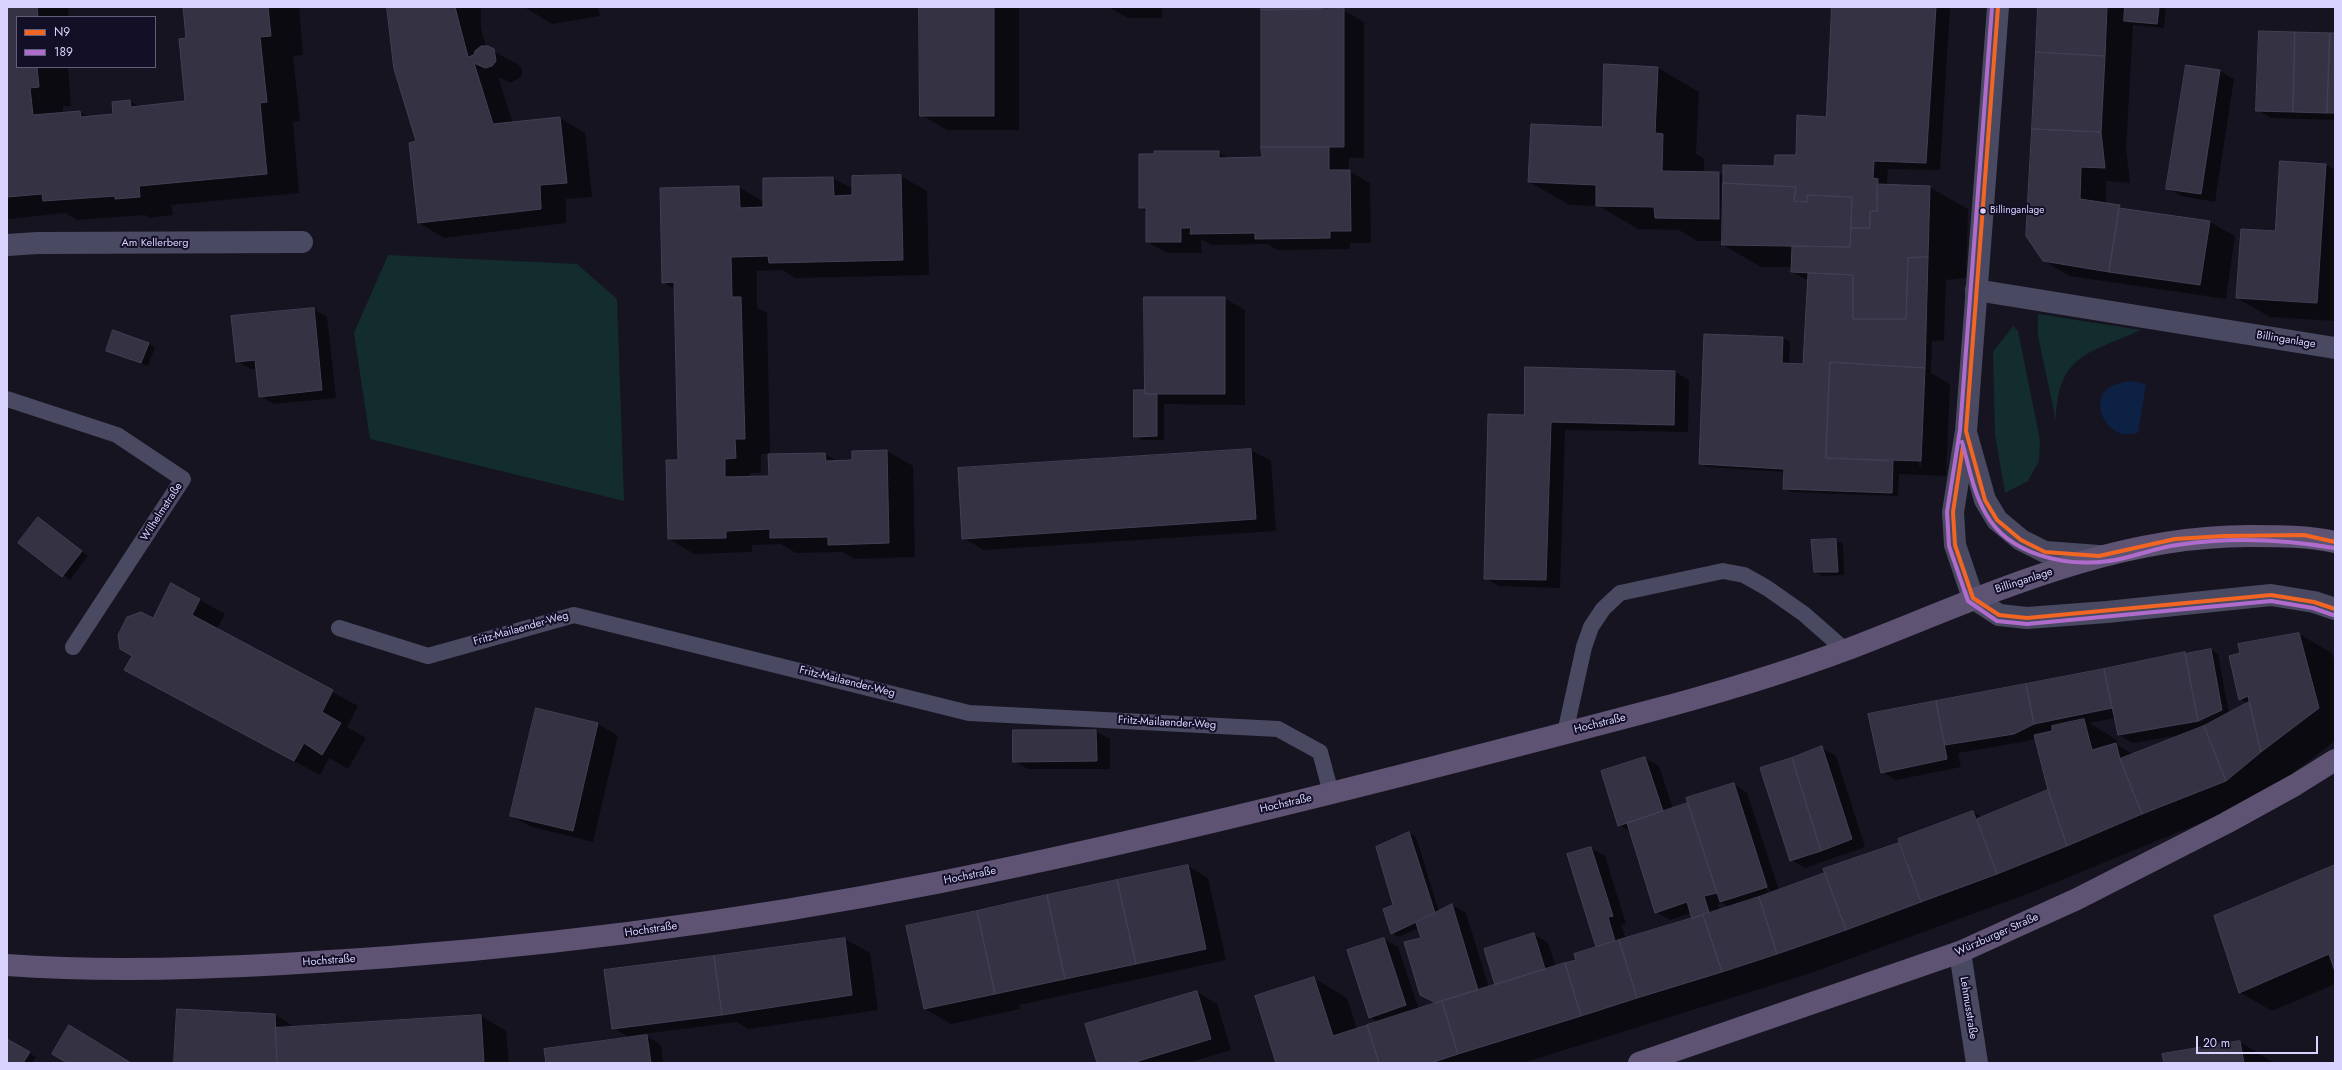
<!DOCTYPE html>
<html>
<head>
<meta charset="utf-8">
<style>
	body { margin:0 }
	#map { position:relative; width:2342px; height:1070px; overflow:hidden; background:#161421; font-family:Jost,sans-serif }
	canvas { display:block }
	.frame { position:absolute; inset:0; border:8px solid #d9d4ff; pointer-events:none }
	.legend { position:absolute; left:16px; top:16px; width:140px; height:52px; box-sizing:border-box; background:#130f26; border:1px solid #625e7d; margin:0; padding:5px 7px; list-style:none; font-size:12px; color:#d9d4ff }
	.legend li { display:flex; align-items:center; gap:8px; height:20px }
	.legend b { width:20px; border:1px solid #625e7d }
	.scale { position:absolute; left:2196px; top:1036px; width:122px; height:18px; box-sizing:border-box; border:2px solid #d9d4ff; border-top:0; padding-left:5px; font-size:12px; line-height:14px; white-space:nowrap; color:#d9d4ff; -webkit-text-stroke:3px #130f26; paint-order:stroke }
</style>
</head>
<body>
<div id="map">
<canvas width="2342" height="1070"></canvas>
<div class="frame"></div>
<ul class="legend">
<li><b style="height:5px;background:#f26522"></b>N9</li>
<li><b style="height:5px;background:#b06ccc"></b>189</li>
</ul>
<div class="scale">20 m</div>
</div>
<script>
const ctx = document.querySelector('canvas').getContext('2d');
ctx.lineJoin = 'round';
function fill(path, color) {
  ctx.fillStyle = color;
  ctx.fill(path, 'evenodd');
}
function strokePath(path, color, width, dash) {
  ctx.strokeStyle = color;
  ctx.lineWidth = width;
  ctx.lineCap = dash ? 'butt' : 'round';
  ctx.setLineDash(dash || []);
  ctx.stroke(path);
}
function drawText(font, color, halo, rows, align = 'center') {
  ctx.font = font + ' Jost,sans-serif';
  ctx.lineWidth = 4;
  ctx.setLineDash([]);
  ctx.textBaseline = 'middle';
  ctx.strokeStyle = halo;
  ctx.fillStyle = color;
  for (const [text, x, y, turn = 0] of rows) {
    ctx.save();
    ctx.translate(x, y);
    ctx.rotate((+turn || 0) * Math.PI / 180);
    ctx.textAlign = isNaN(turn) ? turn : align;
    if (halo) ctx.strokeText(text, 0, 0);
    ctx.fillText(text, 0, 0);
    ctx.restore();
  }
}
const green = new Path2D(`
	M 388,255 L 577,264 L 617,299 L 624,501 L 370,439 L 354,333 Z
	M 2038,314 L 2141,330 C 2090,353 2057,354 2056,421 L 2038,336 Z
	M 2013,326 L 2018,331 L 2040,440 L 2039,461 L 2028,481 L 2005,493 L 1995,434 L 1993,352 Z`);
const water = new Path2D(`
	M 2131,381 L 2146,384 L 2138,433 C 2133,433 2127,435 2122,434 C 2104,429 2092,403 2107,389 C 2114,384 2123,382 2131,381 Z`);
const shadow = new Path2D(`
	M 7,7 L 68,8 L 69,17 L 17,17 L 17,67 L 68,67 L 71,106 L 63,106 L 63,113 L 80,112 L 90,117 L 114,115 L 130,101 L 140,107 L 186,102 L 187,39 L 184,7 L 299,7 L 303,55 L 293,56 L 300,121 L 293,122 L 299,193 L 171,205 L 173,215 L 149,218 L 145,215 L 77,220 L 66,213 L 7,219 Z
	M 388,7 L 481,7 L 481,28 L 486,47 L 519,65 L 522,70 L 522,76 L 511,83 L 498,77 L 513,123 L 560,118 L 585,133 L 592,197 L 566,199 L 566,223 L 444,238 L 419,223 L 417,141 Z
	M 524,7 L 598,7 L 600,16 L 552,24 Z
	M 920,7 L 1019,7 L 1019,130 L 947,130 L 921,115 Z
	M 1108,7 L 1162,7 L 1162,18 L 1128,18 Z
	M 1177,7 L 1343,7 L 1343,10 L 1364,22 L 1364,158 L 1349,158 L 1349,171 L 1370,183 L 1371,243 L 1350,243 L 1350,249 L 1277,250 L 1267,244 L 1212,245 L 1201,239 L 1202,253 L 1168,253 L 1147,242 L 1147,212 L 1140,208 L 1218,152 L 1230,159 L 1263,158 L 1262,8 Z
	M 1833,7 L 1950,7 L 1940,170 L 1888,169 L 1887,185 L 1929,187 L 1968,209 L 1966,278 L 1946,280 L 1944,340 L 1932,341 L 1931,373 L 1950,384 L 1946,476 L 1899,474 L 1898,496 L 1791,492 L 1784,488 L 1785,472 L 1707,467 L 1700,463 L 1705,335 L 1783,338 L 1790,342 L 1789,364 L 1804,365 L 1809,281 L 1792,272 L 1792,267 L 1761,267 L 1723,245 L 1723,241 L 1697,241 L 1679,230 L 1638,229 L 1599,206 L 1570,205 L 1529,182 L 1603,128 L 1605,65 L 1658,68 L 1699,92 L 1696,154 L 1704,159 L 1704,173 L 1719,173 L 1724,176 L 1775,167 L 1797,156 L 1827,118 ZM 1923,381 L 1925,381 L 1921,466 L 1919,466 Z
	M 2039,7 L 2166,7 L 2164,28 L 2133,25 L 2126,148 L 2130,183 L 2106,181 L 2106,204 L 2119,206 L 2126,210 L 2210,222 L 2235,236 L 2226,299 L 2069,276 L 2043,260 Z
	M 2335,34 L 2335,120 L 2271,118 L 2257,110 Z
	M 2187,66 L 2220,71 L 2234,79 L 2215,202 L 2181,196 L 2167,188 Z
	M 2326,165 L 2335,170 L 2335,321 L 2270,317 L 2237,298 Z
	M 901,176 L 927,191 L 929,275 L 795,278 L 783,270 L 757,271 L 757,308 L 767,313 L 770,455 L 825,454 L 838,461 L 853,461 L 887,451 L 913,466 L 915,557 L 855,559 L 842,552 L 796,553 L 781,544 L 752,545 L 752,552 L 694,554 L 669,539 L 679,461 L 675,289 L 663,282 L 739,187 L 764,202 L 833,178 L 853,189 L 853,177 ZM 761,454 L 769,454 L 770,477 L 750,477 L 750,473 L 761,473 Z
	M 1224,298 L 1245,310 L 1245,405 L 1164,404 L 1164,440 L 1142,440 L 1135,436 L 1144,391 Z
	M 313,309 L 327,317 L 336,398 L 274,404 L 260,396 L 257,369 L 251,369 L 237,361 Z
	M 148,344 L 155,347 L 148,366 L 107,350 Z
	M 1675,372 L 1689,380 L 1688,432 L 1565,430 L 1560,588 L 1499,586 L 1485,578 L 1525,416 Z
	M 1251,450 L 1271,461 L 1276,531 L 984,550 L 963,538 Z
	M 45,523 L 88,556 L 70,580 L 19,542 Z
	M 1836,540 L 1843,544 L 1844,575 L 1822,576 L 1815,572 L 1812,541 Z
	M 200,600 L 225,614 L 217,629 L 358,706 L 347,727 L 366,738 L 348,769 L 329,758 L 320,775 L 151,684 L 153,620 Z
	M 2299,634 L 2332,653 L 2335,664 L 2335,741 L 2259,799 L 2030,893 L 1811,973 L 1523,1063 L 1277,1063 L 1314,978 L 1347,998 L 1357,1029 L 1379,1023 L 1370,1017 L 1384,939 L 1398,947 L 1419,1010 L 1437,1004 L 1420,995 L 1422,938 L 1418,928 L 1398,937 L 1392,933 L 1394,906 L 1409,833 L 1416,837 L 1439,912 L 1452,905 L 1466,913 L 1489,988 L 1497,986 L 1534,934 L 1548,943 L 1556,967 L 1577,960 L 1598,948 L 1568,855 L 1591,848 L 1605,856 L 1626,924 L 1621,925 L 1626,939 L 1693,918 L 1691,913 L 1670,920 L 1656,912 L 1631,832 L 1619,825 L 1645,758 L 1659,766 L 1673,809 L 1733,784 L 1747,793 L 1779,890 L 1826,873 L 1825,870 L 1901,844 L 1899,839 L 1973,812 L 1984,818 L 2049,790 L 2036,738 L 2028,741 L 1958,753 L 1961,767 L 1896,780 L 1882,772 L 1870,715 L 2184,653 L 2188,655 L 2211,650 L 2218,654 L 2229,714 L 2248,704 L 2240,699 ZM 2115,718 L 2119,735 L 2133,743 L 2186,734 L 2134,755 L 2118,745 L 2117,740 L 2089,723 ZM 2203,719 L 2203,721 L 2129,734 L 2129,732 ZM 1736,794 L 1738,794 L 1770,892 L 1768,892 ZM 1722,903 L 1729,907 L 1720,910 L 1718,904 Z
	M 536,710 L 598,724 L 618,736 L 593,842 L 532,827 L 511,816 Z
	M 1014,731 L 1096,731 L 1110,739 L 1110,769 L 1028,769 L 1014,761 Z
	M 1822,748 L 1836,756 L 1865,847 L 1805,868 L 1791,860 L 1761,769 Z
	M 1188,866 L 1208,878 L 1226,960 L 1019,1005 L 1020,1009 L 951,1024 L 925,1009 L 907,927 Z
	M 2335,866 L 2335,984 L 2272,1011 L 2239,992 Z
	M 845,939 L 870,953 L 878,1010 L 748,1029 L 737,1022 L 627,1036 L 613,1028 Z
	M 1197,992 L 1217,1004 L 1231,1050 L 1188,1063 L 1098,1063 Z
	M 275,1015 L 295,1027 L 481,1016 L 506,1031 L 509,1063 L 175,1063 Z
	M 647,1036 L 661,1045 L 663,1063 L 547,1063 Z
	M 7,1040 L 36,1057 L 32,1063 L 7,1063 Z
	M 2240,1042 L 2274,1063 L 2165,1063 Z`);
const building = new Path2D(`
	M 7,7 L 37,7 L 38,17 L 17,17 L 17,67 L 37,67 L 39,87 L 30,88 L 33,115 L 80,111 L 81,117 L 113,114 L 112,102 L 130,100 L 131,107 L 185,101 L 179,39 L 186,38 L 183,7 L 268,7 L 271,36 L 260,37 L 267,102 L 260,103 L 267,174 L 139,186 L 140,197 L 115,199 L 115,196 L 43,201 L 42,194 L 7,197 Z
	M 387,7 L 455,7 L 468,57 L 474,55 L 475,51 L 481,46 L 488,46 L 494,49 L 496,61 L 492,66 L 485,68 L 474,63 L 493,124 L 560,117 L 567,183 L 540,185 L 541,209 L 418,223 L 409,143 L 416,141 L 394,69 Z
	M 919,7 L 994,7 L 994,116 L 920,116 Z
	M 1261,7 L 1323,7 L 1323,9 L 1261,10 Z
	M 1832,7 L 1936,7 L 1926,163 L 1874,161 L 1873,178 L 1878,179 L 1877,211 L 1870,211 L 1870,228 L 1851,228 L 1852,197 L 1807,195 L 1807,202 L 1794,201 L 1796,187 L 1723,183 L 1723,165 L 1774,166 L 1775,155 L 1796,155 L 1797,115 L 1826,117 Z
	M 2038,7 L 2107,7 L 2105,56 L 2036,52 Z
	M 2125,7 L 2159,7 L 2157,24 L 2124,21 Z
	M 1344,9 L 1344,147 L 1261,147 L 1261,10 Z
	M 2259,31 L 2295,32 L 2293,112 L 2256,111 Z
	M 2295,32 L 2330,33 L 2327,113 L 2293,112 Z
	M 2330,33 L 2335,33 L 2335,113 L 2327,113 Z
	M 2036,52 L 2105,56 L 2101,132 L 2032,129 Z
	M 1604,64 L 1658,67 L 1655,133 L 1663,134 L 1662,171 L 1719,172 L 1719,219 L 1655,218 L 1654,207 L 1596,206 L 1596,185 L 1528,182 L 1531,124 L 1602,127 Z
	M 2186,65 L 2220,70 L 2201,194 L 2166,189 Z
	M 2032,129 L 2101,132 L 2105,168 L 2081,167 L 2080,199 L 2120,205 L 2109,272 L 2043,261 L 2026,236 Z
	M 1261,147 L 1329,147 L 1329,170 L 1350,170 L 1351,231 L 1330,231 L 1330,238 L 1255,239 L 1255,233 L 1190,234 L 1191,228 L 1181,228 L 1181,242 L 1146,242 L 1146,208 L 1139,208 L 1139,154 L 1154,154 L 1154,151 L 1219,151 L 1219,158 L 1262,157 Z
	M 2280,161 L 2326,164 L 2317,303 L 2236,298 L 2241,229 L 2275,231 Z
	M 901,175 L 903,260 L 769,263 L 768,256 L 731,257 L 732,297 L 741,297 L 745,439 L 735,439 L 736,458 L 725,459 L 725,477 L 769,476 L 768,454 L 825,453 L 826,461 L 852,460 L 852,451 L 887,450 L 889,543 L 828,545 L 828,537 L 770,538 L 770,529 L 726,531 L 726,538 L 668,539 L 666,460 L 678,460 L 674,282 L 662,283 L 660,188 L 739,186 L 740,208 L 763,207 L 763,178 L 833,177 L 834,196 L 852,195 L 852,176 Z
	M 1723,183 L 1796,187 L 1794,201 L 1807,202 L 1807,195 L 1852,197 L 1850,247 L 1722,245 Z
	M 1877,184 L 1930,186 L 1928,257 L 1908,258 L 1906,319 L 1853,319 L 1853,275 L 1791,272 L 1792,246 L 1850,247 L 1851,228 L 1870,228 L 1870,211 L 1877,211 Z
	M 2119,208 L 2210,221 L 2200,285 L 2109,272 Z
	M 1928,257 L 1925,368 L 1830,362 L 1826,458 L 1893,461 L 1892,493 L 1783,489 L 1784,469 L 1699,464 L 1704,334 L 1783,337 L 1782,363 L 1803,364 L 1808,273 L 1853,275 L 1853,319 L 1906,319 L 1908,258 Z
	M 1144,297 L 1225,297 L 1225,394 L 1145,394 Z
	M 314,308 L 322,390 L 259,397 L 255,360 L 236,362 L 231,316 Z
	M 113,330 L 149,343 L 141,363 L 106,351 Z
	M 1830,362 L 1925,368 L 1921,461 L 1826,458 Z
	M 1525,367 L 1675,371 L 1674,425 L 1551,422 L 1546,580 L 1484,579 L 1488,414 L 1524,415 Z
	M 1134,390 L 1145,390 L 1145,394 L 1157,394 L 1157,436 L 1134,437 Z
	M 1251,449 L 1256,519 L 962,539 L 958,468 Z
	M 38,517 L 82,551 L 62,577 L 18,543 Z
	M 1836,539 L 1838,572 L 1814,572 L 1811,540 Z
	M 171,583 L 200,599 L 192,615 L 333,690 L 322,712 L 341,723 L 322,755 L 304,743 L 294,761 L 124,670 L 132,656 L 120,649 L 118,635 L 127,617 L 141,612 L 153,618 Z
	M 2299,633 L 2319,708 L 2261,752 L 2248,696 L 2239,700 L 2229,656 L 2240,653 L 2238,644 Z
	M 2211,649 L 2222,710 L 2198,721 L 2185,654 Z
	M 2185,652 L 2198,721 L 2118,735 L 2104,669 Z
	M 2104,669 L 2112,708 L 2034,724 L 2026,684 Z
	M 2026,684 L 2034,724 L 2014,734 L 1945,745 L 1936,701 Z
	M 1936,701 L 1947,759 L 1881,773 L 1868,714 Z
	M 2249,702 L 2261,752 L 2226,781 L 2204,726 Z
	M 536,708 L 598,723 L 573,831 L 510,816 Z
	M 2084,719 L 2092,750 L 2116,743 L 2120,759 L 2142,814 L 2067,846 L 2048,790 L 2034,735 L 2052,731 L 2052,726 Z
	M 2204,726 L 2226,781 L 2142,814 L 2120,759 Z
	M 1013,730 L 1096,730 L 1097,761 L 1013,762 Z
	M 1822,746 L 1852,839 L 1821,851 L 1792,758 Z
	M 1645,757 L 1663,811 L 1618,826 L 1601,771 Z
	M 1792,758 L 1821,851 L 1790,861 L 1760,768 Z
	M 1734,783 L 1767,887 L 1720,902 L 1686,798 Z
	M 2048,790 L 2067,846 L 1997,874 L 1977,819 Z
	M 1688,803 L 1717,893 L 1704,896 L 1709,912 L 1692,919 L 1687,902 L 1655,913 L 1627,823 Z
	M 1973,811 L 1997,874 L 1921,902 L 1898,839 Z
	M 1409,832 L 1435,913 L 1391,934 L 1383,909 L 1393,905 L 1376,847 Z
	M 1899,843 L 1921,902 L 1846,930 L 1823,869 Z
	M 1591,847 L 1613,916 L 1608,917 L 1615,941 L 1596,947 L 1567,854 Z
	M 1188,865 L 1206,949 L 1136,964 L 1117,880 Z
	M 2335,865 L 2335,972 L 2329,954 L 2239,993 L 2214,916 Z
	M 1825,873 L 1846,930 L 1777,954 L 1759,897 Z
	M 1117,880 L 1136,964 L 1065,979 L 1047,895 Z
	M 1047,895 L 1065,979 L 995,994 L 977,911 Z
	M 1759,897 L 1777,954 L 1722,972 L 1703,915 Z
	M 1452,904 L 1478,990 L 1436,1003 L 1420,995 L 1404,942 L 1421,938 L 1416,923 Z
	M 977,911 L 995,994 L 924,1009 L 906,926 Z
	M 1703,915 L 1722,972 L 1637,998 L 1619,940 Z
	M 1534,933 L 1545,969 L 1495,985 L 1484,949 Z
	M 845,938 L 852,995 L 722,1015 L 714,956 Z
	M 1384,938 L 1406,1005 L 1369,1018 L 1347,950 Z
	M 1619,940 L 1637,998 L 1581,1016 L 1565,963 L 1576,960 L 1574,954 Z
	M 714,956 L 722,1015 L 612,1029 L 604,970 Z
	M 1565,963 L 1581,1016 L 1458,1054 L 1442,1001 Z
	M 1314,977 L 1333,1036 L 1367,1025 L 1379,1063 L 1276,1063 L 1255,996 Z
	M 1197,991 L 1211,1039 L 1132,1063 L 1097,1063 L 1085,1024 Z
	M 1442,1001 L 1458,1054 L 1431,1063 L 1379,1063 L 1367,1025 Z
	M 177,1009 L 275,1014 L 277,1063 L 174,1063 Z
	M 481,1015 L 484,1063 L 277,1063 L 275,1028 Z
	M 69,1025 L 131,1063 L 67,1063 L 52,1054 Z
	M 647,1035 L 651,1063 L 546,1063 L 544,1049 Z
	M 7,1039 L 30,1052 L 23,1063 L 7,1063 Z
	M 2240,1041 L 2244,1063 L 2164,1063 L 2162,1054 Z`);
const service = new Path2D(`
	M 7,399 L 117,435 L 183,479 L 73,647
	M 339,628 L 428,656 L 574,615 L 969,713 L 1278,729 L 1320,752 L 1331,793
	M 1565,733 L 1584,647 L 1591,627 L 1603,609 L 1620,593 L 1723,571 L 1744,575 L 1767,588 L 1804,614 L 1845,650`);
const minor = new Path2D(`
	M 7,245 L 38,243 L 302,242
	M 1976,290 L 2335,348
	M 1973,598 L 1999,615 L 2027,618 L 2107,612 L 2271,595 L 2314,602 L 2335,609
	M 1960,952 L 1977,1063`);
const tertiary = new Path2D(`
	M 1967,436 L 1985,500 L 1997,520 L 2021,540 L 2045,552 L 2099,556
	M 1973,598 L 1955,545 L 1953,512 L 1966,431 L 1998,7`);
const primary = new Path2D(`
	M 7,965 C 132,974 264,966 390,957 C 601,941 811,911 1018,866 C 1228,821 1437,767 1646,712 C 1715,694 1784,673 1851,648 C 1981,598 2109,535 2252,536 C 2281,536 2307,536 2335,542
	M 1639,1063 L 1960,952 L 2077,899 L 2226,823 L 2295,785 L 2335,760`);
const bus1 = new Path2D(`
	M 1998,7 L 1966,431 L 1985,500 L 1997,520 L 2021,540 L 2045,552 L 2099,556 L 2175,539 L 2224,536 L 2304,535 L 2335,542
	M 1963,446 L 1953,512 L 1955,545 L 1973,598
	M 1973,598 L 1999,615 L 2027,618 L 2271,595 L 2314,602 L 2335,609`);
const bus2 = new Path2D(`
	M 1992,7 L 1960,430 L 1947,512 L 1949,546 L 1968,601 L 1997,621 L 2027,624 L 2271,601 L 2313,608 L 2333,615
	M 1962,442 C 1969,466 1973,492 1986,514 C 2009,555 2065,567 2109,561 C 2132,558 2154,548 2177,545 C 2229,537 2282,539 2334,548`);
const markers = [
	[1983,211,3.5,"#d9d4ff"]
];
const busNames = [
	["Billinganlage",1990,211]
];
const streetNames = [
	["Am Kellerberg",155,243],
	["Billinganlage",2286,340,9],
	["Wilhelmstraße",162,512,-57],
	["Billinganlage",2024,581,-18],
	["Fritz-Mailaender-Weg",521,629,-16],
	["Fritz-Mailaender-Weg",847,682,14],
	["Fritz-Mailaender-Weg",1167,723,3],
	["Hochstraße",1600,724,-14],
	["Hochstraße",1286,804,-13],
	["Hochstraße",970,876,-11],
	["Hochstraße",651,930,-8],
	["Würzburger Straße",1997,935,-24],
	["Hochstraße",329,961,-4],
	["Lehmusstraße",1968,1008,81]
];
fill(green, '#132c2d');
fill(water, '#0d2144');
fill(shadow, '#0007');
fill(building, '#343243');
strokePath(building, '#433f54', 1);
strokePath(service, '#4a4962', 16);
strokePath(minor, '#4a4962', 22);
strokePath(tertiary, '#4a4962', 22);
strokePath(primary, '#5e5373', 22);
strokePath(bus1, '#f26522', 4);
strokePath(bus2, '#b06ccc', 4);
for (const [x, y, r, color] of markers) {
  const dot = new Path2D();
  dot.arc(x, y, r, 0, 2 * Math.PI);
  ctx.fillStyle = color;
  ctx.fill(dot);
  strokePath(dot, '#130f26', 1.5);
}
drawText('10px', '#d9d4ff', '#130f26', busNames, 'left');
drawText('11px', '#d9d4ff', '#130f26', streetNames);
</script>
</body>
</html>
